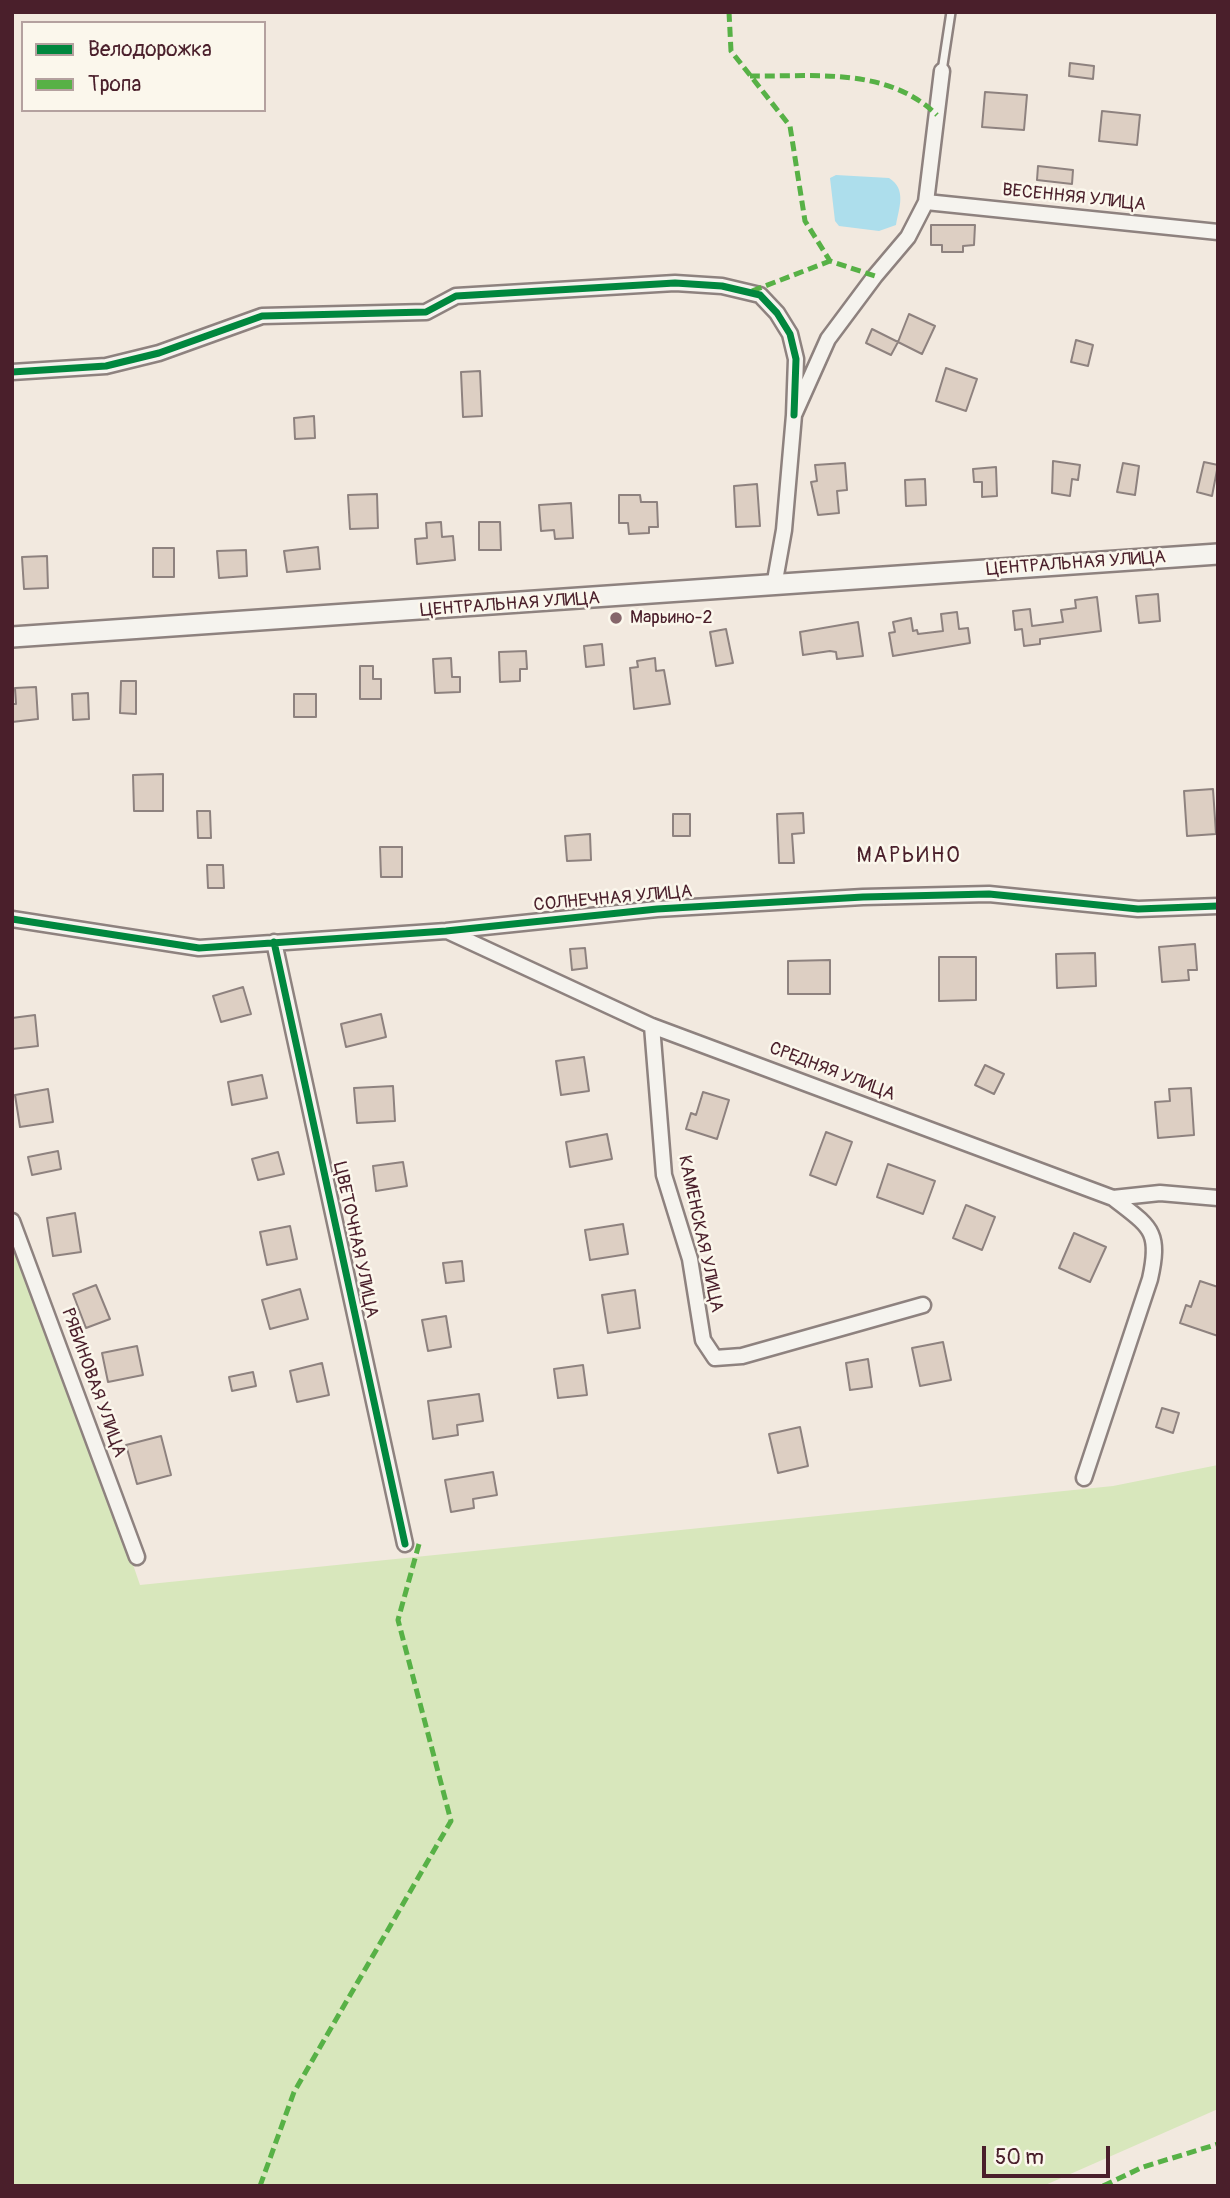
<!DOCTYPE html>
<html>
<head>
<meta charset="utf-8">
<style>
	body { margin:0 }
	#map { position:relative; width:1230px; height:2198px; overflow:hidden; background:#f2e9df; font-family:Pangolin,sans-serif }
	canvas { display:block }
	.frame { position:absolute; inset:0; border:14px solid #4a1f2b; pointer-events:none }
	.legend { position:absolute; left:21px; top:21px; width:245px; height:91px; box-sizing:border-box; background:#fbf7ec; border:2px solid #b4a19f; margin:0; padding:9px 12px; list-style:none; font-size:21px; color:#4a1f2b }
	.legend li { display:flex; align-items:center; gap:14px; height:35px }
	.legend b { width:35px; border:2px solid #b4a19f }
	.scale { position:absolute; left:982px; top:2146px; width:128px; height:32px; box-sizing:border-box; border:4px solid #4a1f2b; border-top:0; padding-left:9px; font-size:21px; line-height:24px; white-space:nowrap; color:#4a1f2b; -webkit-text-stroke:5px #fbf7ec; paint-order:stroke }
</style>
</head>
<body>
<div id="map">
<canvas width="1230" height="2198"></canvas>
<div class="frame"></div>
<ul class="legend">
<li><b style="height:9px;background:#00873e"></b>Велодорожка</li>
<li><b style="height:9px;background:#57b146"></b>Тропа</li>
</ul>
<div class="scale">50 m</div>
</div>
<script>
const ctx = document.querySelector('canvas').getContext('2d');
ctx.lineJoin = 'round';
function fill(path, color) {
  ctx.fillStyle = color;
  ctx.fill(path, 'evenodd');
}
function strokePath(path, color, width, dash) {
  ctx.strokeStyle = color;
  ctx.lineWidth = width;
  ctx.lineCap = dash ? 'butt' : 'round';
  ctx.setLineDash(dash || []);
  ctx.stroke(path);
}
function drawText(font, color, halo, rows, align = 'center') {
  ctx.font = font + ' Pangolin,sans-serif';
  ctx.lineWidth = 5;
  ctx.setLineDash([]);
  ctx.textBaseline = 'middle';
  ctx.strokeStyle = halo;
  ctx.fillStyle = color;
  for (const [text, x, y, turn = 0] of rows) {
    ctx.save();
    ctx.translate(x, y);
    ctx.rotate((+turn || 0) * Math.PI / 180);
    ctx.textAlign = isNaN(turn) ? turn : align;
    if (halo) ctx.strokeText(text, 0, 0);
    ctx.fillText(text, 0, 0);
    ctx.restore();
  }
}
const green = new Path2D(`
	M 12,1211 L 140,1585 L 1113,1486 L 1218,1465 L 1218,2109 L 1043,2186 L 12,2186 Z`);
const water = new Path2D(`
	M 836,175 L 889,178 C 907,189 899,208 896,225 L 879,231 L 839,226 L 835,221 L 830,178 Z`);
const building = new Path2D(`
	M 1070,63 L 1094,66 L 1093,79 L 1069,76 Z
	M 985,92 L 1027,95 L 1024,130 L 982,127 Z
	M 1102,111 L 1140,115 L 1137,145 L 1099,141 Z
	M 1038,166 L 1073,170 L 1072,184 L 1037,180 Z
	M 931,225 L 975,225 L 974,245 L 963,246 L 963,252 L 942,252 L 942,245 L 931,245 Z
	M 909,314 L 935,326 L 922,354 L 898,342 Z
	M 872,329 L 898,342 L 891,355 L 866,343 Z
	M 1076,340 L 1093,345 L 1088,366 L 1071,362 Z
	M 946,368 L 977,379 L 966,411 L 936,401 Z
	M 480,371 L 482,416 L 463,417 L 461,372 Z
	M 314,416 L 315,438 L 295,439 L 294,418 Z
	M 1053,461 L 1080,465 L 1078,480 L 1072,479 L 1070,496 L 1052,493 Z
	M 1204,462 L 1218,465 L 1212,496 L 1197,492 Z
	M 845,463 L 847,490 L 837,491 L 839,513 L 818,515 L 811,482 L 817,481 L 815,465 Z
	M 1123,463 L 1139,466 L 1135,495 L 1117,492 Z
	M 996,467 L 997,496 L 982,497 L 982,482 L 974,482 L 973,469 Z
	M 925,479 L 926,505 L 906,506 L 905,480 Z
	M 757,484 L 760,526 L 736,527 L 734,486 Z
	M 377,494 L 378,528 L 350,529 L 348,495 Z
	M 619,495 L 640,495 L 641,502 L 657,502 L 658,527 L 649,527 L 649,533 L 629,534 L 628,523 L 619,523 Z
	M 571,503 L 573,538 L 555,539 L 554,530 L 541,531 L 539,505 Z
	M 441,522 L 442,537 L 453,536 L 455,560 L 417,564 L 415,539 L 427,538 L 426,523 Z
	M 479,522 L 500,522 L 501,550 L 479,550 Z
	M 318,547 L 320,569 L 287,572 L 284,551 Z
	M 153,548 L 174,548 L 174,577 L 153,577 Z
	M 246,550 L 247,576 L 219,578 L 217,551 Z
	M 47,556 L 48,588 L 24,589 L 22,557 Z
	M 1158,594 L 1160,621 L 1139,623 L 1136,596 Z
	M 1097,597 L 1101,631 L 1040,639 L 1040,644 L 1024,646 L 1022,629 L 1015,630 L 1013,611 L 1030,609 L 1032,626 L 1063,622 L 1061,610 L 1076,608 L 1075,600 Z
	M 957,612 L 959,629 L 968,628 L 970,643 L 893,656 L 889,633 L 895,632 L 893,622 L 911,618 L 913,631 L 917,630 L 918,634 L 943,631 L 941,614 Z
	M 858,622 L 863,656 L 837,659 L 836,652 L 830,651 L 803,655 L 800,632 Z
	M 726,629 L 733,663 L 716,666 L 710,632 Z
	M 602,644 L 604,665 L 586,667 L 584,646 Z
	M 526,651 L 527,669 L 520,669 L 520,681 L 500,682 L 499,652 Z
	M 451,658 L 452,677 L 460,677 L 460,692 L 435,693 L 433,659 Z
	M 655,658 L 656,671 L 664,670 L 670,704 L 634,709 L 630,668 L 638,667 L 637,661 Z
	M 360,666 L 373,666 L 373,679 L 381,679 L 381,699 L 360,699 Z
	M 121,681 L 136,681 L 136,714 L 120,713 Z
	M 36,687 L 38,719 L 12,722 L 12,704 L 16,704 L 15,688 Z
	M 88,693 L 89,719 L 73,720 L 72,694 Z
	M 294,694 L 316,694 L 316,717 L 294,717 Z
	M 163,774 L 163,811 L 134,811 L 133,775 Z
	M 1213,789 L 1216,834 L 1187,836 L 1184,791 Z
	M 197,811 L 210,811 L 211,838 L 198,838 Z
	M 803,813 L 804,833 L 792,834 L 794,863 L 779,863 L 777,814 Z
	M 673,814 L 690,814 L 690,836 L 673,836 Z
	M 590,834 L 591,860 L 567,861 L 565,836 Z
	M 380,847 L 402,847 L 402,877 L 381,877 Z
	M 207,865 L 223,865 L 224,888 L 208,888 Z
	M 1195,944 L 1197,970 L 1188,970 L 1189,980 L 1162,982 L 1159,947 Z
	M 585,948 L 587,968 L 572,970 L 570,949 Z
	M 1095,953 L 1096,986 L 1057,988 L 1056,954 Z
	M 939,957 L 976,957 L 976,1000 L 939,1001 Z
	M 830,960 L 830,994 L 788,994 L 788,961 Z
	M 243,987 L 251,1014 L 221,1022 L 213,996 Z
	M 381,1014 L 386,1037 L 346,1047 L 341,1024 Z
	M 35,1015 L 38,1046 L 12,1049 L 12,1018 Z
	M 584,1057 L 589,1091 L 561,1095 L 556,1061 Z
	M 985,1065 L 1004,1074 L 994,1094 L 975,1085 Z
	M 262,1075 L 267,1098 L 232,1105 L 228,1082 Z
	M 393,1086 L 395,1121 L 357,1123 L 354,1088 Z
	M 1191,1088 L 1194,1135 L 1158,1138 L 1155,1102 L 1170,1101 L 1169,1089 Z
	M 48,1089 L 53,1122 L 20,1127 L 15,1095 Z
	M 703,1092 L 729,1100 L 717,1139 L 686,1129 L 691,1113 L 696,1115 Z
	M 826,1132 L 852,1142 L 836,1185 L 810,1175 Z
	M 607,1134 L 612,1159 L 570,1167 L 566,1142 Z
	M 58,1151 L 61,1169 L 32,1175 L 28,1157 Z
	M 278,1152 L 284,1174 L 258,1180 L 252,1159 Z
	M 403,1162 L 407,1186 L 376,1191 L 373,1166 Z
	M 888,1164 L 935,1181 L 923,1214 L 877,1197 Z
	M 966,1205 L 995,1217 L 982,1250 L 953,1238 Z
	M 75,1213 L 81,1252 L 53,1256 L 47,1218 Z
	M 623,1224 L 628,1254 L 590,1260 L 585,1230 Z
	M 290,1226 L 297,1259 L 267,1265 L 260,1232 Z
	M 1074,1233 L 1106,1247 L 1090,1282 L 1059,1268 Z
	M 462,1261 L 464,1281 L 446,1283 L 443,1263 Z
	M 1200,1281 L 1218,1287 L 1218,1336 L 1180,1323 L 1186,1305 L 1191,1307 Z
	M 96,1285 L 110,1319 L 86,1328 L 73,1294 Z
	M 300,1289 L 308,1319 L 270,1329 L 262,1300 Z
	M 635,1290 L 640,1328 L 608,1333 L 602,1295 Z
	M 446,1316 L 451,1347 L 428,1351 L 422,1320 Z
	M 943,1342 L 951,1380 L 920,1386 L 912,1348 Z
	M 137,1346 L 143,1375 L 108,1382 L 102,1353 Z
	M 868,1359 L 872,1387 L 850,1390 L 846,1363 Z
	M 322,1363 L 329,1395 L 297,1402 L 290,1371 Z
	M 583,1365 L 587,1395 L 558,1398 L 554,1369 Z
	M 253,1372 L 256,1386 L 232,1391 L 229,1377 Z
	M 479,1394 L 483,1421 L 457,1425 L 458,1435 L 433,1439 L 428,1401 Z
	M 1162,1408 L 1179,1413 L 1173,1433 L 1156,1427 Z
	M 800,1427 L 808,1466 L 778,1473 L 769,1434 Z
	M 161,1436 L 171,1475 L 137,1484 L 126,1445 Z
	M 493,1472 L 497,1495 L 473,1499 L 474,1508 L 451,1512 L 445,1480 Z`);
const service = new Path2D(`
	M 942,71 L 951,12`);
const minor = new Path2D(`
	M 926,202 L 1218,232
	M 12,372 L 106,366 L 159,353 L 262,316 L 426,312 L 456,296 L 675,283 L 722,286 L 760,295 L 777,313 L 790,334 L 796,359 L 794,415
	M 774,586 L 784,530 L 794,415 L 828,339 L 875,276 L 908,237 L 926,202 L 942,71
	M 12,919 L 199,948 L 446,931 L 657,909 L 863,897 L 989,894 L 1138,909 L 1218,906
	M 447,931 L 652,1026 L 1113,1198 L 1160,1193 L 1218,1198
	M 274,942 L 405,1544
	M 652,1026 L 664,1175 L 690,1259 L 703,1340 L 715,1358 L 742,1356 L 923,1305
	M 12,1221 L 137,1557
	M 1084,1478 L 1150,1279 C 1161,1230 1150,1227 1113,1198`);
const secondary = new Path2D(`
	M 12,637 L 1218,554`);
const quiet = new Path2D(`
	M 729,12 L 731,51 L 790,126 L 805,221 L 830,261 L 875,276
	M 750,76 C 814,77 886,66 937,115
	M 752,291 L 830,261
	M 260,2186 L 294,2092 L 451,1821 L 398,1620 L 419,1544
	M 1103,2186 L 1143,2167 L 1218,2144`);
const cycleway = new Path2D(`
	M 12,372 L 106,366 L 159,353 L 262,316 L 426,312 L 456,296 L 675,283 L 722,286 L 760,295 L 777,313 L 790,334 L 796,359 L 794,415
	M 12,919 L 199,948 L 446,931 L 657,909 L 863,897 L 989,894 L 1138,909 L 1218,906
	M 274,942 L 405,1544`);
const markers = [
	[616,618,7,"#85666a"]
];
const streetNames = [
	["ВЕСЕННЯЯ УЛИЦА",1074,198,6],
	["ЦЕНТРАЛЬНАЯ УЛИЦА",1076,564,-4],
	["ЦЕНТРАЛЬНАЯ УЛИЦА",510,605,-4],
	["СОЛНЕЧНАЯ УЛИЦА",613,899,-5],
	["СРЕДНЯЯ УЛИЦА",832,1072,21],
	["КАМЕНСКАЯ УЛИЦА",700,1234,78],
	["ЦВЕТОЧНАЯ УЛИЦА",355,1240,78],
	["РЯБИНОВАЯ УЛИЦА",93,1383,70]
];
const poiNames = [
	["Марьино-2",630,618]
];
const quarterNames = [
	["МАРЬИНО",909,857]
];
fill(green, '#d8e7bc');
fill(water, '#addeec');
fill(building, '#ddcfc3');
strokePath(building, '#8e827f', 2);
strokePath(service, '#8e827f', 12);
strokePath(minor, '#8e827f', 19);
strokePath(secondary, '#8e827f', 24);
strokePath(service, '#f5f3ee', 7);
strokePath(minor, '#f5f3ee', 14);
strokePath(secondary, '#f5f3ee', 19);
strokePath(quiet, '#57b146', 5, [10, 5]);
strokePath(cycleway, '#00873e', 7);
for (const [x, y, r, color] of markers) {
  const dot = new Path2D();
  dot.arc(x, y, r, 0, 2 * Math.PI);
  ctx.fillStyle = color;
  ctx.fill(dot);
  strokePath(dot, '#fbf7ec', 2.5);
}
drawText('18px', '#4a1f2b', '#fbf7ec', streetNames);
drawText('18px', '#4a1f2b', '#fbf7ec', poiNames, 'left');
ctx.letterSpacing = '2px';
drawText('21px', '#4a1f2b', '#fbf7ec', quarterNames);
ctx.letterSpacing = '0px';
</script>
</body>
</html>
